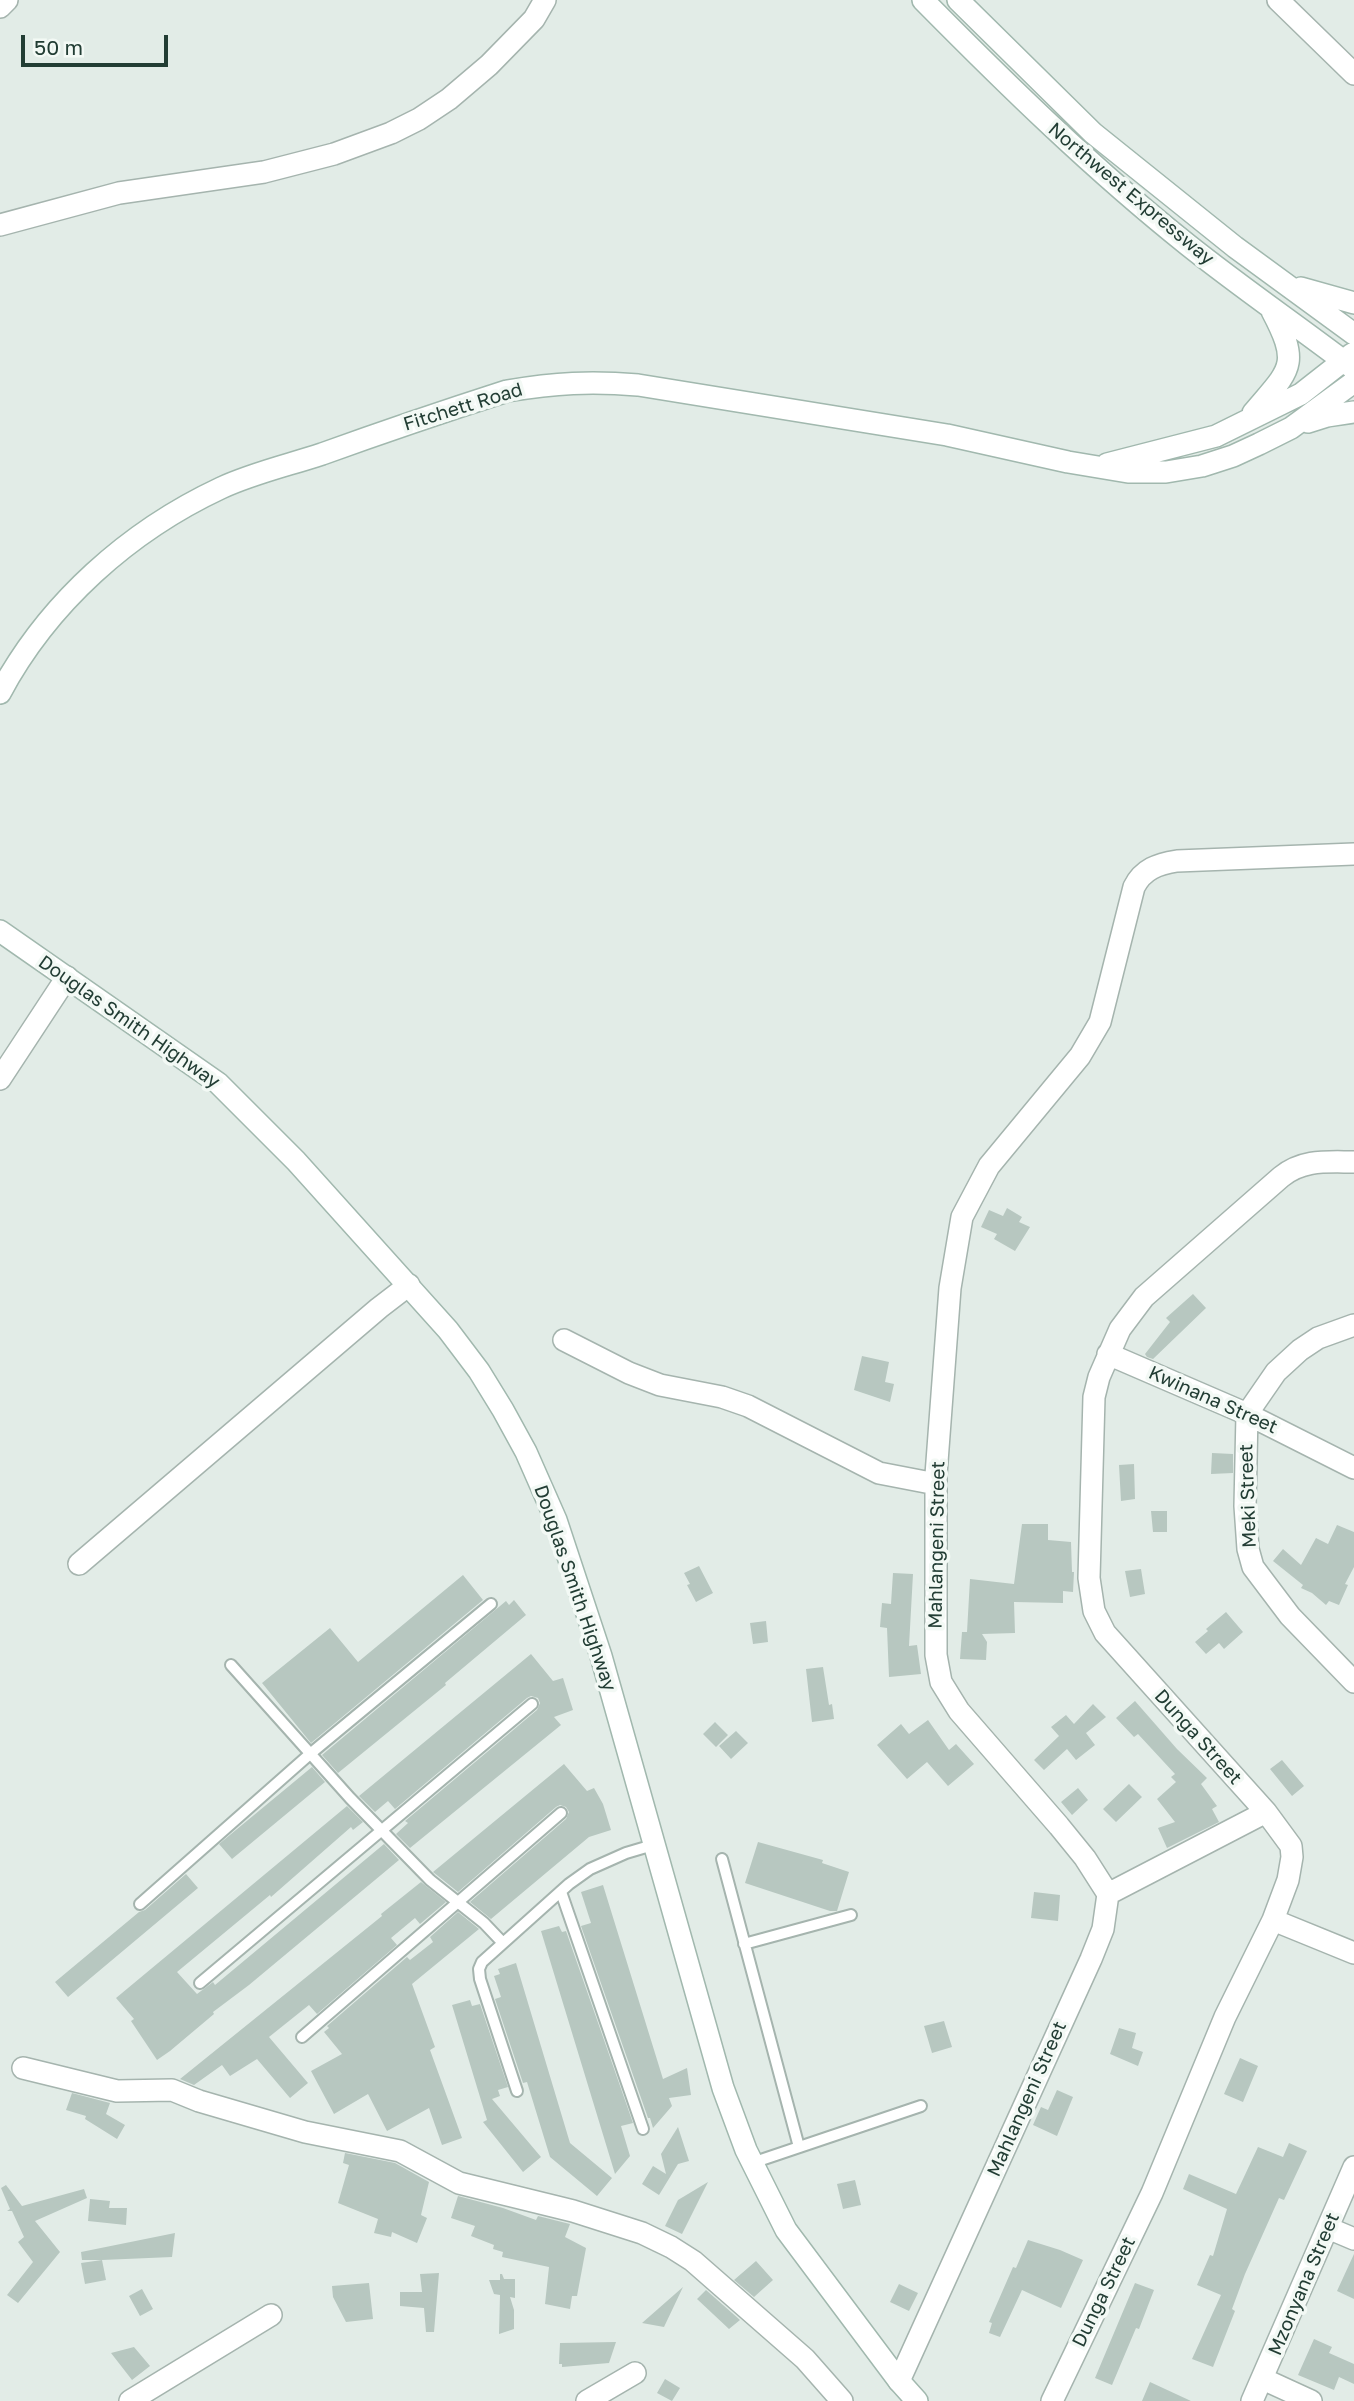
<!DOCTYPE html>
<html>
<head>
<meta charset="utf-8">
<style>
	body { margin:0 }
	#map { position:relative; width:1354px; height:2401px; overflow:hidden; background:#e2ece7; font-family:"Golos Text",sans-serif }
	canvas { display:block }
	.scale { position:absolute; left:21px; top:35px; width:147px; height:32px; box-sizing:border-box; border:4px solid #223d34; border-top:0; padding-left:9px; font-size:21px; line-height:24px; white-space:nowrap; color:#223d34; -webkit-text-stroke:5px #f3f9f5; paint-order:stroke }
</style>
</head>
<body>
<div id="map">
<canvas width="1354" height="2401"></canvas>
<div class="scale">50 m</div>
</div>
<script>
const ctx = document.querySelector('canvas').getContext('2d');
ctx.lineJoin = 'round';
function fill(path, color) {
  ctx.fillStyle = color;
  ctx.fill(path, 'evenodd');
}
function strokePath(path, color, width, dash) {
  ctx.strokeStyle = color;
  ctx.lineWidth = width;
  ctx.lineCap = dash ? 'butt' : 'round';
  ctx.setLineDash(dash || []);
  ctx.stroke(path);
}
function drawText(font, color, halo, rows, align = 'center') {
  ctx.font = font + ' "Golos Text",sans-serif';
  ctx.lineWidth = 7;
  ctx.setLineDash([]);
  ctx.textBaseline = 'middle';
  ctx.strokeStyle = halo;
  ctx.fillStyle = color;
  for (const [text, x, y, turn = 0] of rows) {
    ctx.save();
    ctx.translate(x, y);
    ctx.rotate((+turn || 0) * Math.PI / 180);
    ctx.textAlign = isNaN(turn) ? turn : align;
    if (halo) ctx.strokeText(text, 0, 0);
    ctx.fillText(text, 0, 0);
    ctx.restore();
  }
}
const building = new Path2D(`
	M 1007,1208 L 1022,1217 L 1019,1222 L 1030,1227 L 1015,1251 L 994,1239 L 997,1234 L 981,1227 L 989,1210 L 1003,1216 Z
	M 1193,1294 L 1206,1308 L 1153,1359 L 1147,1357 L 1145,1354 L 1170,1322 L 1166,1318 Z
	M 862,1356 L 889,1362 L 885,1382 L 894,1384 L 890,1402 L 854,1390 Z
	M 1212,1453 L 1233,1454 L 1233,1473 L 1211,1474 Z
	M 1134,1464 L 1135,1499 L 1121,1501 L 1119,1465 Z
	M 1151,1511 L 1167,1511 L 1167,1532 L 1153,1532 Z
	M 1022,1524 L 1048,1524 L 1048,1540 L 1071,1542 L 1072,1572 L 1074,1572 L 1073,1592 L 1063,1591 L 1063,1603 L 1014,1602 L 1015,1633 L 982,1634 L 987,1642 L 986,1660 L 960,1659 L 962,1632 L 967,1632 L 970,1579 L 1014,1584 Z
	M 1337,1525 L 1354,1532 L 1354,1567 L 1345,1584 L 1348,1585 L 1339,1605 L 1329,1601 L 1326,1605 L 1312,1593 L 1301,1588 L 1303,1585 L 1273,1561 L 1283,1549 L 1301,1565 L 1316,1538 L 1328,1544 Z
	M 699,1566 L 713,1593 L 696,1602 L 687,1585 L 690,1584 L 684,1573 Z
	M 1141,1569 L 1145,1594 L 1130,1597 L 1125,1571 Z
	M 893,1573 L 913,1574 L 909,1646 L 917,1645 L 921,1674 L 889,1677 L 887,1628 L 880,1627 L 882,1603 L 891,1604 Z
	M 463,1575 L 483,1600 L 311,1743 L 262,1683 L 330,1628 L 358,1662 Z
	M 514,1600 L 526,1615 L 445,1683 L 446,1685 L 338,1773 L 322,1755 L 506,1601 L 509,1605 Z
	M 1226,1612 L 1243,1632 L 1224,1649 L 1219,1643 L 1206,1654 L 1195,1642 L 1208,1631 L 1206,1629 Z
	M 766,1621 L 768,1642 L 753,1644 L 750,1623 Z
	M 531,1654 L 553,1681 L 563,1678 L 573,1710 L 554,1717 L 561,1725 L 410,1848 L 396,1834 L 408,1823 L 405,1821 L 537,1710 L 540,1703 L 538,1698 L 531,1696 L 527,1698 L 395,1809 L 388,1801 L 375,1812 L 359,1796 Z
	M 823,1667 L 829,1705 L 832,1704 L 834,1719 L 812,1722 L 806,1669 Z
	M 1135,1701 L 1177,1749 L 1207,1778 L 1201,1784 L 1217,1806 L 1212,1809 L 1219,1822 L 1167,1848 L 1158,1828 L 1175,1822 L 1157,1799 L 1176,1782 L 1171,1777 L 1175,1774 L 1138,1734 L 1134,1737 L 1116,1718 Z
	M 1093,1704 L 1106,1717 L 1086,1733 L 1095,1745 L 1076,1760 L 1067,1749 L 1044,1770 L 1034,1760 L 1059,1736 L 1051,1727 L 1066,1715 L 1074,1724 Z
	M 928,1720 L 949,1750 L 956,1744 L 974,1764 L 948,1786 L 927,1762 L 907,1779 L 877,1745 L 901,1724 L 909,1734 Z
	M 715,1722 L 728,1735 L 716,1747 L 703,1734 Z
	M 736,1731 L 748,1743 L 731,1759 L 719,1746 Z
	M 1282,1760 L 1304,1786 L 1292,1796 L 1270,1769 Z
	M 564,1764 L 587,1791 L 594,1788 L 603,1804 L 611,1830 L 589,1837 L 491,1919 L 470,1902 L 566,1819 L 569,1812 L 566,1807 L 560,1805 L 556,1807 L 458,1892 L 433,1872 Z
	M 312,1767 L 325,1782 L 232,1859 L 219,1844 Z
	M 1129,1784 L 1142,1797 L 1116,1822 L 1103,1809 Z
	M 1078,1788 L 1088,1800 L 1072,1815 L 1061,1802 Z
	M 347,1806 L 363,1822 L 353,1830 L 351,1827 L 271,1897 L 270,1895 L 177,1972 L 197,1994 L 213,1982 L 215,1985 L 384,1844 L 399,1860 L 249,1985 L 213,2012 L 214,2014 L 170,2051 L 157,2060 L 131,2021 L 134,2019 L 116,1998 Z
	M 758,1842 L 823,1860 L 822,1863 L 849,1872 L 837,1911 L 830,1911 L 745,1883 Z
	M 186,1874 L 198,1888 L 68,1997 L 55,1982 L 139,1912 L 145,1910 Z
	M 421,1882 L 446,1902 L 420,1924 L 415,1918 L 391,1938 L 397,1945 L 317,2014 L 309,2005 L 269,2037 L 308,2083 L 290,2098 L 257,2059 L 230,2076 L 222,2065 L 194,2085 L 180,2079 L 382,1916 L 381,1914 Z
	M 603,1885 L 663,2079 L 687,2068 L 691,2095 L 669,2098 L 672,2106 L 653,2128 L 650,2118 L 648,2118 L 581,1926 L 591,1923 L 581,1892 Z
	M 1034,1892 L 1060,1895 L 1058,1921 L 1031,1918 Z
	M 458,1912 L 479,1929 L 412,1984 L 435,2047 L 430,2050 L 462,2138 L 442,2145 L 429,2108 L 387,2131 L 368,2094 L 334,2114 L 311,2071 L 342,2054 L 324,2032 L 329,2028 L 327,2026 L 407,1957 L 410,1960 L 433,1942 L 430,1937 Z
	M 559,1926 L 562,1932 L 566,1931 L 633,2123 L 621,2126 L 630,2156 L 615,2174 L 541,1931 Z
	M 516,1963 L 570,2143 L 612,2178 L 597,2196 L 550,2157 L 527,2082 L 523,2083 L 495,1999 L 501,1997 L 494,1976 L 500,1974 L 498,1969 Z
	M 470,2000 L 472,2006 L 480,2004 L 508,2087 L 498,2090 L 500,2096 L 492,2099 L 541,2157 L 523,2172 L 483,2122 L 487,2120 L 452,2005 Z
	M 944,2021 L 952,2047 L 932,2053 L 924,2026 Z
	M 1119,2028 L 1136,2033 L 1132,2048 L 1143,2052 L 1138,2066 L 1110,2054 Z
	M 1240,2058 L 1258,2066 L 1243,2102 L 1224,2094 Z
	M 1057,2090 L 1073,2097 L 1057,2136 L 1033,2125 L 1041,2107 L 1048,2110 Z
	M 72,2093 L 110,2103 L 106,2114 L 125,2125 L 117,2139 L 85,2119 L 86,2116 L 66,2110 Z
	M 678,2127 L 689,2161 L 678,2164 L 659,2195 L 642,2184 L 653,2166 L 666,2174 L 661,2154 Z
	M 1289,2143 L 1307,2151 L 1284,2200 L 1279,2198 L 1245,2274 L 1232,2309 L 1235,2311 L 1213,2367 L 1192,2359 L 1221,2295 L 1197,2285 L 1210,2255 L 1213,2256 L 1227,2209 L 1183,2189 L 1189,2174 L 1236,2194 L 1258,2147 L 1283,2157 Z
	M 345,2153 L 395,2163 L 429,2182 L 421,2215 L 427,2218 L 417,2243 L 392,2232 L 391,2237 L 374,2233 L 378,2219 L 338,2203 L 349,2165 L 343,2163 Z
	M 855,2180 L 861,2205 L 843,2209 L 837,2184 Z
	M 708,2182 L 682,2234 L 665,2226 L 678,2200 Z
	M 6,2185 L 22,2206 L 84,2189 L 87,2198 L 35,2221 L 60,2252 L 18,2303 L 7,2295 L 33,2262 L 18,2242 L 24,2237 L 12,2211 L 7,2211 L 10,2209 L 1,2188 Z
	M 458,2196 L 503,2208 L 536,2220 L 538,2216 L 570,2224 L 565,2237 L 586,2248 L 577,2296 L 572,2296 L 570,2309 L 545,2304 L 549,2267 L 502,2257 L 503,2252 L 493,2249 L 494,2245 L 471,2236 L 475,2226 L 451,2218 Z
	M 90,2199 L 110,2201 L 109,2208 L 127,2208 L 126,2225 L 88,2221 Z
	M 175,2233 L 172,2257 L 102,2260 L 106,2280 L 85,2284 L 81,2263 L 102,2260 L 82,2260 L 81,2252 Z
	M 1028,2240 L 1060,2250 L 1083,2260 L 1061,2308 L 1022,2290 L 1000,2337 L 989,2333 L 992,2323 L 989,2322 L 1013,2267 L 1016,2268 Z
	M 1354,2254 L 1354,2299 L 1337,2291 Z
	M 756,2261 L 773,2280 L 754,2297 L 734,2280 Z
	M 439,2273 L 434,2332 L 426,2332 L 424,2308 L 400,2306 L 400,2292 L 422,2292 L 420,2274 Z
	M 500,2274 L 502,2274 L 504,2279 L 515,2279 L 515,2298 L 510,2297 L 514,2310 L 514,2329 L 499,2334 L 500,2295 L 494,2294 L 489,2280 L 500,2280 Z
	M 369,2283 L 373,2319 L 346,2322 L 333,2297 L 332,2286 Z
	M 1135,2283 L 1154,2290 L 1139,2329 L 1136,2328 L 1112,2385 L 1095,2378 Z
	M 899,2284 L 918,2293 L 909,2311 L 890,2302 Z
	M 683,2287 L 664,2327 L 642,2323 Z
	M 142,2289 L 153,2309 L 140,2316 L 129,2296 Z
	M 706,2290 L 740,2320 L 729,2329 L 697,2299 Z
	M 1314,2339 L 1332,2347 L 1329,2353 L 1354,2364 L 1354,2384 L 1339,2377 L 1334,2390 L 1298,2375 Z
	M 616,2342 L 609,2363 L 562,2367 L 562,2364 L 559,2364 L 560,2343 Z
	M 134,2347 L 150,2366 L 132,2380 L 111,2353 Z
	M 665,2379 L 680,2388 L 672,2401 L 657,2393 Z
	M 1150,2382 L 1191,2401 L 1142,2401 Z`);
const lane = new Path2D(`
	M 231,1665 L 350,1798 L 430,1880 L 484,1923 L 503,1943
	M 722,1859 L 799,2147
	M 561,1892 L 643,2129
	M 140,1904 L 310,1754 L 491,1604
	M 744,1944 L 851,1915
	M 200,1983 L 532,1704
	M 302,2037 L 561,1813
	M 517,2091 L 480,1979 L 479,1969 L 482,1962 L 569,1884 L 590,1869 L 626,1853 L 653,1845
	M 752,2163 L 921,2106`);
const street = new Path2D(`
	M 1278,0 L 1354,74
	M 0,7 L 7,0
	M 0,225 L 119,193 L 264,172 L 334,154 L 391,133 L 419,119 L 449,99 L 489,65 L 534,19 L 545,0
	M 0,1079 L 67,977
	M 1354,1325 L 1318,1338 L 1300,1350 L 1276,1372 L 1247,1414 L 1245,1506 L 1248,1549 L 1253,1567 L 1290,1616 L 1354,1682
	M 564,1340 L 629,1373 L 660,1385 L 722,1397 L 748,1406 L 879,1473 L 936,1484
	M 1108,1354 L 1247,1414 L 1354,1468
	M 79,1564 L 379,1308 L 409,1285
	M 1108,1894 L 1266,1812
	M 1273,1920 L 1354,1953
	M 23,2068 L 117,2091 L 172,2090 L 199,2101 L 305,2132 L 400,2151 L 459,2183 L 573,2211 L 642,2233 L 671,2247 L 693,2261 L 805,2359 L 842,2401
	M 1328,2228 L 1354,2239
	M 1263,2379 L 1311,2401
	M 899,2381 L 1091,1959 L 1103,1929 L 1108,1894 L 1085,1858 L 1059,1826 L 959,1711 L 941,1682 L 936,1655 L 936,1475 L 950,1288 L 962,1217 L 989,1166 L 1080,1056 L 1100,1022 L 1134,887 C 1143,869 1158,864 1177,861 L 1354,854
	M 130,2401 L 271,2315
	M 587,2401 L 635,2373
	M 1052,2401 L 1152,2193 L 1225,2017 L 1273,1920 L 1288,1880 L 1292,1857 L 1291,1846 L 1266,1812 L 1105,1633 L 1094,1611 L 1089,1578 L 1094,1397 L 1099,1377 L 1120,1329 L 1144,1297 L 1281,1177 C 1303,1159 1327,1162 1354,1162
	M 1252,2401 L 1354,2167`);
const secondary = new Path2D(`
	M 923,0 C 1008,86 1094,170 1188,245 C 1242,288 1299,327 1354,369
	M 958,0 L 1093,133 L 1235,247 L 1354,334
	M 1301,288 L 1354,303
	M 1253,413 C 1290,369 1301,366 1272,311
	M 1308,422 L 1327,416 L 1354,412
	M 1107,464 L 1216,436 L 1301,394 L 1352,354
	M 0,693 C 48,603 129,531 221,488 C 253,473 289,465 322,454 C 383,432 445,411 507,391 C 556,383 590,381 638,385 L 947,435 L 1068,462 L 1128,472 L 1166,472 L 1202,466 L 1233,456 L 1259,444 L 1291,428 L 1354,382
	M 0,931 L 218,1083 L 296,1161 L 448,1330 L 479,1371 L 503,1410 L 526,1452 L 556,1520 L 601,1656 L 723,2088 L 746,2150 L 786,2230 L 899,2381 L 917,2401`);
const streetNames = [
	["Northwest Expressway",1131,194,40],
	["Fitchett Road",463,407,-17],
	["Douglas Smith Highway",129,1022,35],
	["Kwinana Street",1213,1400,24],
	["Meki Street",1248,1496,-92],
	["Mahlangeni Street",937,1545,-89],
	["Douglas Smith Highway",575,1588,71],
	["Dunga Street",1198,1737,48],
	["Mahlangeni Street",1027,2099,-66],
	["Mzonyana Street",1304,2284,-67],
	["Dunga Street",1104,2292,-64]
];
fill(building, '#b7c7c0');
strokePath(lane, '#a5b4ae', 14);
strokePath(street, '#a5b4ae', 24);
strokePath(secondary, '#a1b8ae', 24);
strokePath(lane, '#fff', 10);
strokePath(street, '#fff', 21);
strokePath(secondary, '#fff', 21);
drawText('19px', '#223d34', '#f3f9f5', streetNames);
</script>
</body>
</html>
